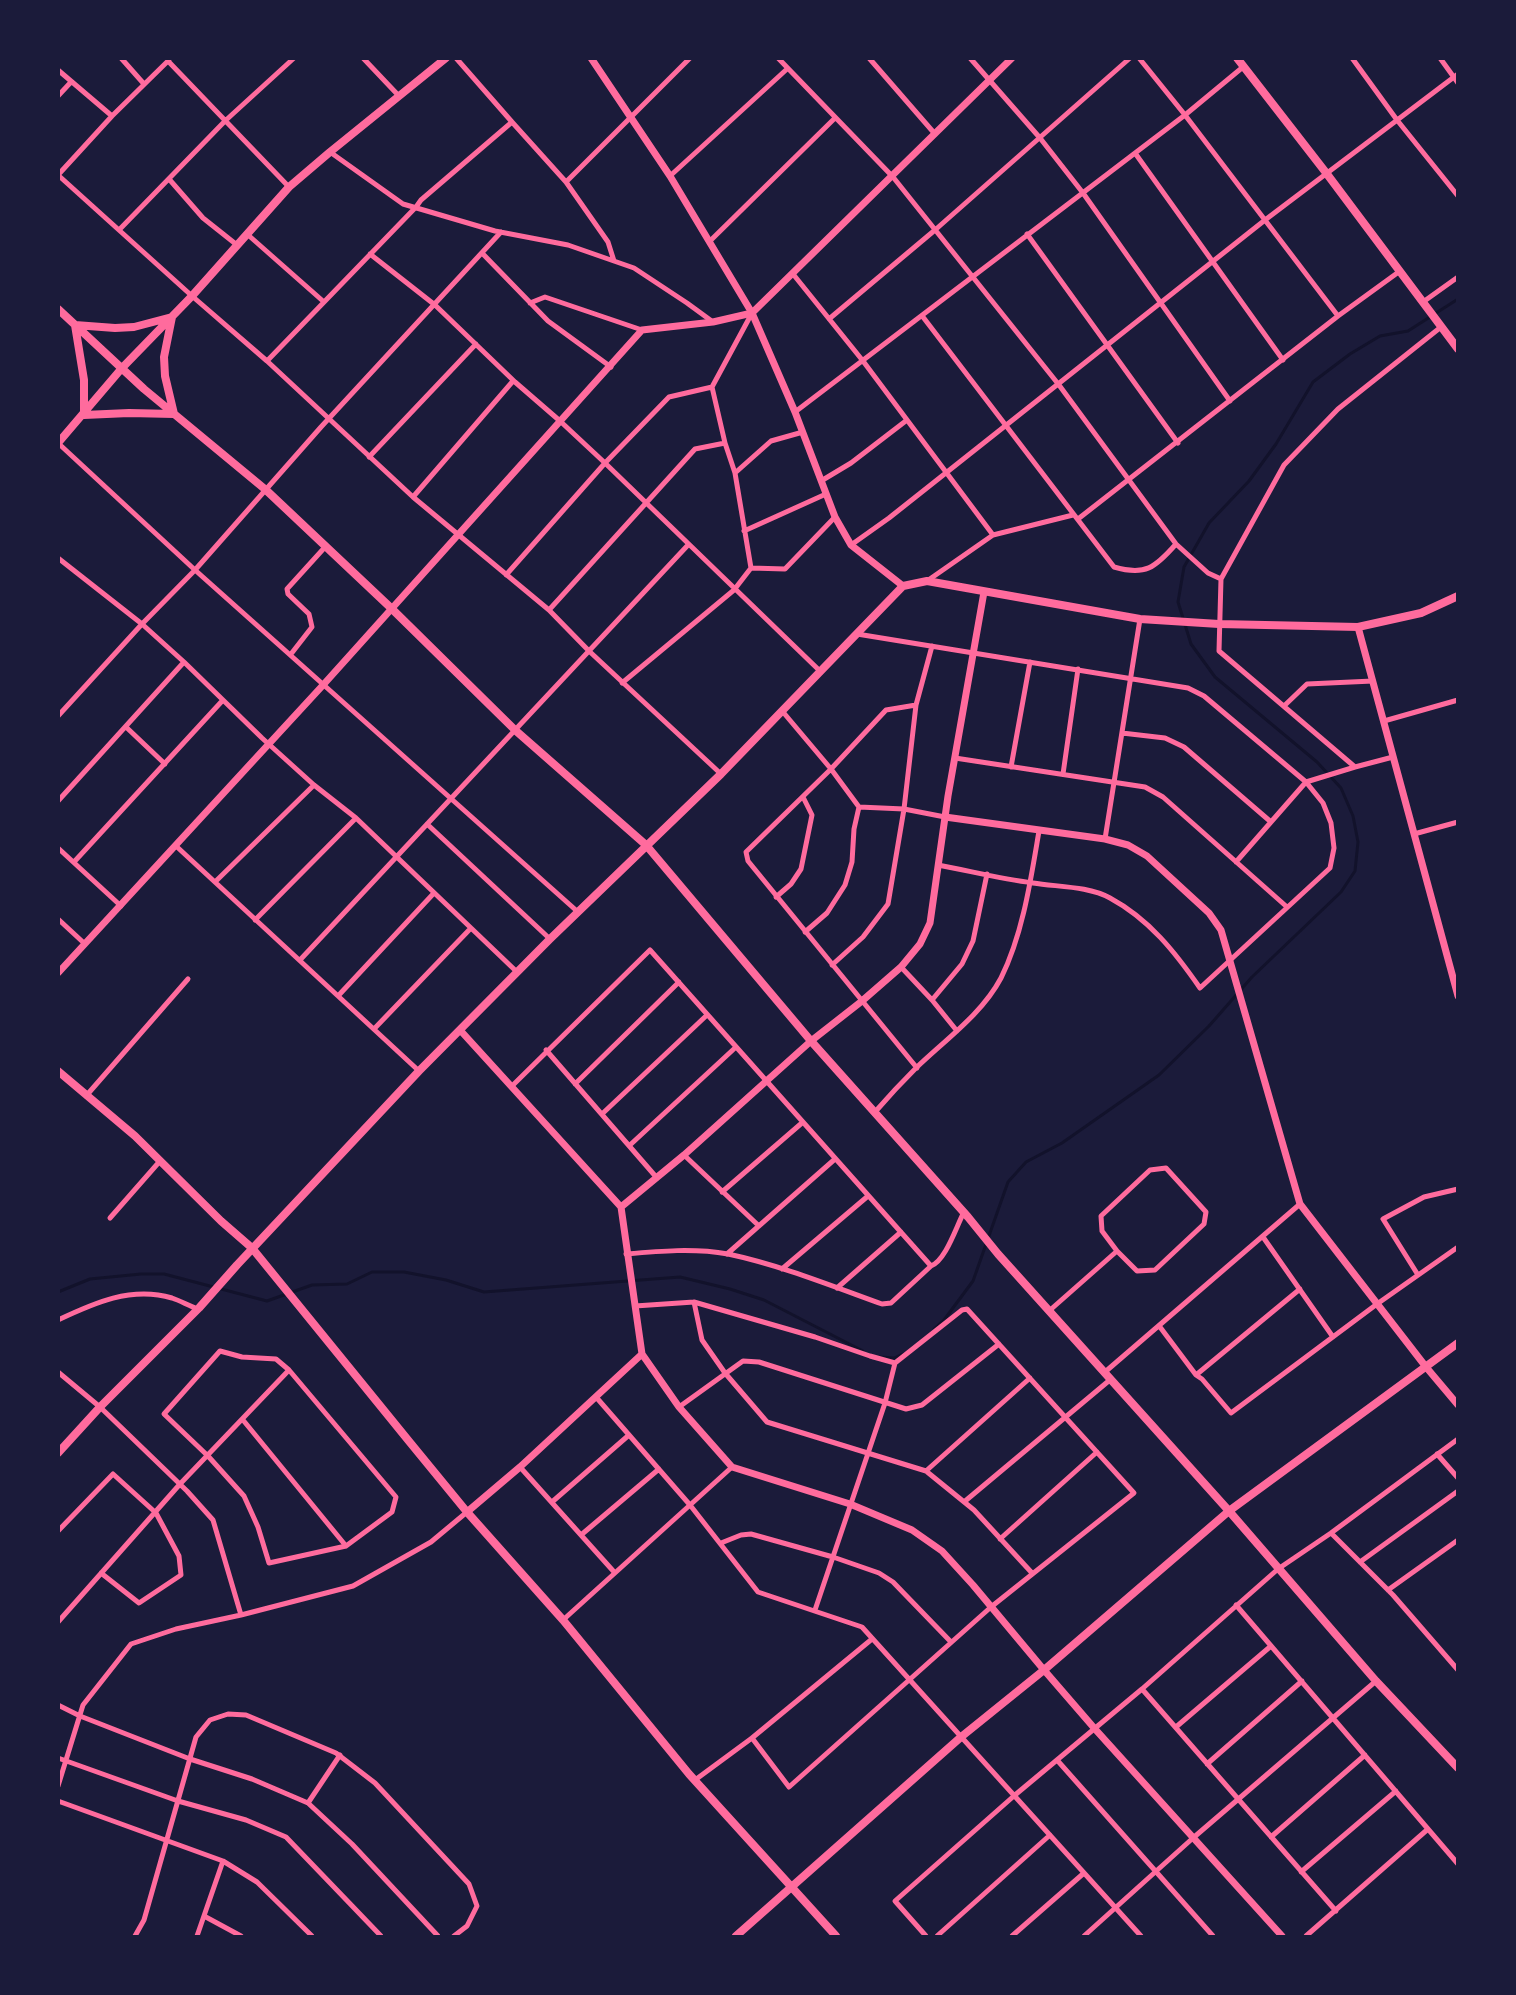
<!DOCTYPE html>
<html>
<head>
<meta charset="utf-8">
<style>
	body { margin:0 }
	#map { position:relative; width:1516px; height:1995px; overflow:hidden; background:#1b1b3a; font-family:"Archivo Narrow",sans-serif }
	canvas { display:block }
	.frame { position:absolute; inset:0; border:60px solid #1b1b3a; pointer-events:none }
</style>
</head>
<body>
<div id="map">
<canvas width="1516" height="1995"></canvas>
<div class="frame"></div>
</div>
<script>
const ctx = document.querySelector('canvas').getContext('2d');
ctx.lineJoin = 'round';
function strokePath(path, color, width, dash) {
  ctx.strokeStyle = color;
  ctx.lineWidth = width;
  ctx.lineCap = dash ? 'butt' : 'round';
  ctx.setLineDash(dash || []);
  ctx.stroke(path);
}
const stream = new Path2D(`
	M 58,1292 L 90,1279 L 141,1274 L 164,1274 L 267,1301 L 312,1285 L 347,1284 L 372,1272 L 404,1272 L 446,1280 L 484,1292 L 680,1277 L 730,1289 L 764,1300 L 863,1351
	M 934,1329 L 944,1320 L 973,1281 L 1008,1182 L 1026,1162 L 1062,1143 L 1159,1075 L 1209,1026 L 1252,977 L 1341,892 L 1355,871 L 1358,842 L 1353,816 L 1341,788 L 1317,762 L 1215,677 L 1191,644 L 1178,602 L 1184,567 L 1209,523 L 1249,481 L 1276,444 L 1313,382 L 1350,354 L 1380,336 L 1408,331 L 1458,299
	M 880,1357 L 894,1358 L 903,1354`);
const minor = new Path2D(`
	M 121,58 L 144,84
	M 363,58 L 399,96
	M 456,58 L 512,122
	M 778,58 L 893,177 L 1059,385 L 1176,544 L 1208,573 L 1221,579
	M 869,58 L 935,134
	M 970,58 L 1040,138 L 1083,193 L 1230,401
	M 1139,58 L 1185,115 L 1338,316
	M 1352,58 L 1397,120 L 1458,196
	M 1440,58 L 1458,83
	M 168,61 L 289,187
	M 58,70 L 112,116
	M 58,96 L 71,82
	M 330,152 L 403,204 L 495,231 L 568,245 L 634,268 L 687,303 L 713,322
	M 1135,153 L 1283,360
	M 58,175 L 192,296 L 267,361 L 413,497 L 549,610 L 589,651 L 721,774
	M 58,175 L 112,116 L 169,60
	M 670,176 L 787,69
	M 169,179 L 203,218 L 237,245
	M 566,182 L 690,58
	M 119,230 L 225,121 L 294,58
	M 247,234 L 324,302
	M 1027,234 L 1178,443
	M 709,242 L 835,118
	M 482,253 L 548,321 L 611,367
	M 370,254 L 435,305 L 515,382 L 560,421 L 605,463 L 821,672
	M 793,274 L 863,361 L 993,535
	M 1423,302 L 1458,277
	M 530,303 L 545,297 L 642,330
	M 923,317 L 1114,567 C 1145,576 1155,568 1176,544
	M 829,319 L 935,230 L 1130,58
	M 267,361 L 416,207 L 421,200 L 512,122 L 566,182 L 608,242 L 614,261
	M 712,387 L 725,443 L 735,473 L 751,568 L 785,569 L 835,517
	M 795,412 L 1185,115 L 1243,67
	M 58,443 L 195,570 L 578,912
	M 369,457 L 476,344
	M 735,473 L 771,441 L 803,432
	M 821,481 L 851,463 L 907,420
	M 413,497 L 513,381
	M 1078,519 L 1338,316 L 1400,271
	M 744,531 L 826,494
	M 851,545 L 889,518 L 1265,220 L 1458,74
	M 58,558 L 142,624 L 184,662 L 262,738 L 314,785 L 356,818 L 517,972
	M 506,575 L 605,463 L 669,397 L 712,387 L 752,313
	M 927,581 L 993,535 L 1073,515
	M 549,610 L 695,449 L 725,443
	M 857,634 L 1188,688 L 1204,696 L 1306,782 L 1323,803 L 1331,823 L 1334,848 L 1330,868 L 1200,988 C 1175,952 1149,919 1110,898 C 1088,886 1058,887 1033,883 C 1001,879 970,871 938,865
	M 291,654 L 312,627 L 309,614 L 288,594 L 287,589 L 326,546
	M 622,683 L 734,590 L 751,568
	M 916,705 L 886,710 L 831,769 L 746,852 L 748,861 L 917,1068
	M 1284,706 L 1307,684 L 1373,681
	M 783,712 L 831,769 L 859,807 L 854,829 L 852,862 L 845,885 L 827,913 L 805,932
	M 58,716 L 142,624 L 195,570 L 321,427 L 501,232
	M 1384,721 L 1458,700
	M 126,727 L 165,764
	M 1122,733 L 1165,738 L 1184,747 L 1271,822
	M 1393,757 L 1355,767 L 1219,651 L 1221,579 L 1284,465 L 1338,409 L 1441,327
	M 955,758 L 1145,787 L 1163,797 L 1287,907
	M 1011,767 L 1030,662
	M 1063,774 L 1078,669
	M 58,801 L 184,662
	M 859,807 L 904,809 L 945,817
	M 427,824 L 550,939
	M 1414,834 L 1458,822
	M 1105,839 L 1140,619
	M 176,846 L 419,1071
	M 58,848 L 121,906
	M 74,862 L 223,700
	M 1236,862 L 1306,782 L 1355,767
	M 215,882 L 314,785
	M 776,897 L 791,884 L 801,869 L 812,815 L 803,797
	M 58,919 L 85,944
	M 255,920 L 356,818
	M 300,960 L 688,545
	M 832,965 L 863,937 L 888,904 L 904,809 L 916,705 L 932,646
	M 901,967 L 932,1000 L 957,1031
	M 338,996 L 434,893
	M 932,1000 L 962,964 L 973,941 L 987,874
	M 374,1029 L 471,928
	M 546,1050 L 657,1178
	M 575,1084 L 679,982
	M 512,1086 L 650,950 L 931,1266 L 891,1303 L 882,1304 C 832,1286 780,1265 728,1254 C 694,1248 660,1251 626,1254
	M 86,1096 L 188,979
	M 875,1112 C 888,1097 902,1082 916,1068 C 945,1040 982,1014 1001,978 C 1023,934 1031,878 1039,831
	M 602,1114 L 707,1015
	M 630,1145 L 736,1047
	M 684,1155 L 759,1226
	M 722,1192 L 803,1122
	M 110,1218 L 160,1161
	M 1263,1237 L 1333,1337
	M 727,1254 L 835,1159
	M 931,1266 C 946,1260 956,1227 964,1212
	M 782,1269 L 868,1196
	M 1418,1275 L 1383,1219 L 1424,1197 L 1458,1189
	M 837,1288 L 901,1232
	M 694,1302 L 702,1340 L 725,1373 L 767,1422 L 926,1471 L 974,1510 L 1032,1573
	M 635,1306 L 694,1302 L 815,1337 L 870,1356 L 895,1363 L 962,1310 L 967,1309 L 1134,1493 L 991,1607 L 789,1787 L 752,1738 L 695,1780
	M 1049,1311 L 1117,1251 L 1137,1271 L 1155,1270 L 1204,1224 L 1206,1212 L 1166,1168 L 1150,1170 L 1101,1216 L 1102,1231 L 1117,1251
	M 58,1320 C 94,1303 131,1286 172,1298 C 181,1301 189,1306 198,1309
	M 1160,1327 L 1196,1375 L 1202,1379 L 1231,1413 L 1377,1304 L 1458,1247
	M 220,1351 L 242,1357 L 276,1359 L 289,1370 L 396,1497 L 392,1512 L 346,1546 L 269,1563 L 258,1527 L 244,1496 L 208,1456 L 164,1414 Z
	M 58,1372 L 100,1407 L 187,1491 L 213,1520 L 241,1615
	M 1105,1372 L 1300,1204
	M 1196,1375 L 1300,1289
	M 596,1397 L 690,1505 L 758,1592 L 862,1627 L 1141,1936
	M 679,1407 L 743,1361 L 759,1362 L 906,1409 L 922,1405 L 999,1344
	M 243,1420 L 346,1546
	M 1437,1454 L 1458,1478
	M 520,1467 L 615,1573
	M 926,1471 L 1030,1378
	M 552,1502 L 629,1435
	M 964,1502 L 1111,1379
	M 58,1531 L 113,1474 L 156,1513 L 179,1556 L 181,1575 L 139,1603 L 101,1573
	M 1331,1533 L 1393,1595 L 1458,1670
	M 581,1535 L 659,1469
	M 1000,1539 L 1097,1452
	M 721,1543 L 741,1535 L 751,1534 L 833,1557 L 879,1573 L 893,1582 L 951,1642
	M 1360,1562 L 1458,1491
	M 1388,1590 L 1458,1540
	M 1236,1605 L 1458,1864
	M 815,1610 L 885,1403 L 895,1363
	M 563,1620 L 732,1467
	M 58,1622 L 180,1484 L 289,1370
	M 1142,1689 L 1336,1911
	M 58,1705 L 80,1716 L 190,1759 L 252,1779 L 308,1803 L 352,1844 L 438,1936
	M 1176,1727 L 1271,1646
	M 752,1738 L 872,1639
	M 58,1758 L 178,1801 L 246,1820 L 286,1837 L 381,1936
	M 1057,1760 L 1213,1936
	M 1207,1764 L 1302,1681
	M 58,1786 L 83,1705 L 131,1644 L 176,1629 L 241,1615 L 353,1586 L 431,1542 L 467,1512
	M 58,1801 L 223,1861 L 257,1882 L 312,1936
	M 308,1803 L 340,1755
	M 1271,1837 L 1365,1755
	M 1301,1872 L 1396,1791
	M 204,1916 L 241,1936
	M 135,1936 L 144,1920 L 196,1737 L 210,1720 L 228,1714 L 246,1715 L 336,1753 L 375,1783 L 469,1884 L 477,1906 L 467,1926 L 454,1936
	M 197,1936 L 223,1861
	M 926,1936 L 895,1901 L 1015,1795 L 1142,1689 L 1278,1569 L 1331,1533 L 1458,1439
	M 937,1936 L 1050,1835
	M 1012,1936 L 1084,1873
	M 1084,1936 L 1193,1838 L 1376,1681
	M 1306,1936 L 1428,1829`);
const tertiary = new Path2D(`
	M 591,58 L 670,176 L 752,313 L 795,412 L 835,517 L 851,545 L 903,586
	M 984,592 L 948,796 L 930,923 L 920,944 L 901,967 L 862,1001 L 811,1041 L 684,1155 L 621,1207 L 642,1354 L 679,1407 L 732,1467 L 850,1504 L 912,1530 L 942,1551 L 973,1585 L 1044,1670 L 1095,1729 L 1282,1936
	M 1358,627 L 1458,996
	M 945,817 L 1105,839 L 1128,845 L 1147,856 L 1209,913 L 1221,930 L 1300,1204 L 1426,1367 L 1458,1405
	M 58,973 L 324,684 L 642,330 L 713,322 L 752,313 L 1012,58
	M 460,1030 L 621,1207
	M 467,1512 L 520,1467 L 642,1354`);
const secondary = new Path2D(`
	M 1237,58 L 1327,174 L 1458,349
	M 58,309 L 144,389 L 266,490 L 391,608 L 515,730 L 646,845 L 811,1041 L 968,1217 L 998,1254 L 1229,1511 L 1376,1681 L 1458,1768
	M 172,317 L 164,357 L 165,376 L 174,414 L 129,413 L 84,415 L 84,380 L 75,325 L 115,328 L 134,327 Z
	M 58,443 L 122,368 L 192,296 L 289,187 L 330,152 L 446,58
	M 58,1071 L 135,1136 L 221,1221 L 252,1248 L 408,1440 L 467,1512 L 563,1620 L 689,1774 L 836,1936
	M 58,1453 L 100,1407 L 199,1308 L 237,1265 L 419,1071 L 550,939 L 721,774 L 903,586 L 927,581 L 1140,619 L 1219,624 L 1358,627 L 1421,613 L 1458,596
	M 736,1936 L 961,1737 L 1044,1670 L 1229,1511 L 1458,1343`);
strokePath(stream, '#12122b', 3);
strokePath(minor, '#ff6b9d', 5);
strokePath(tertiary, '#ff6b9d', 7);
strokePath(secondary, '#ff6b9d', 8);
</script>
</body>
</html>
